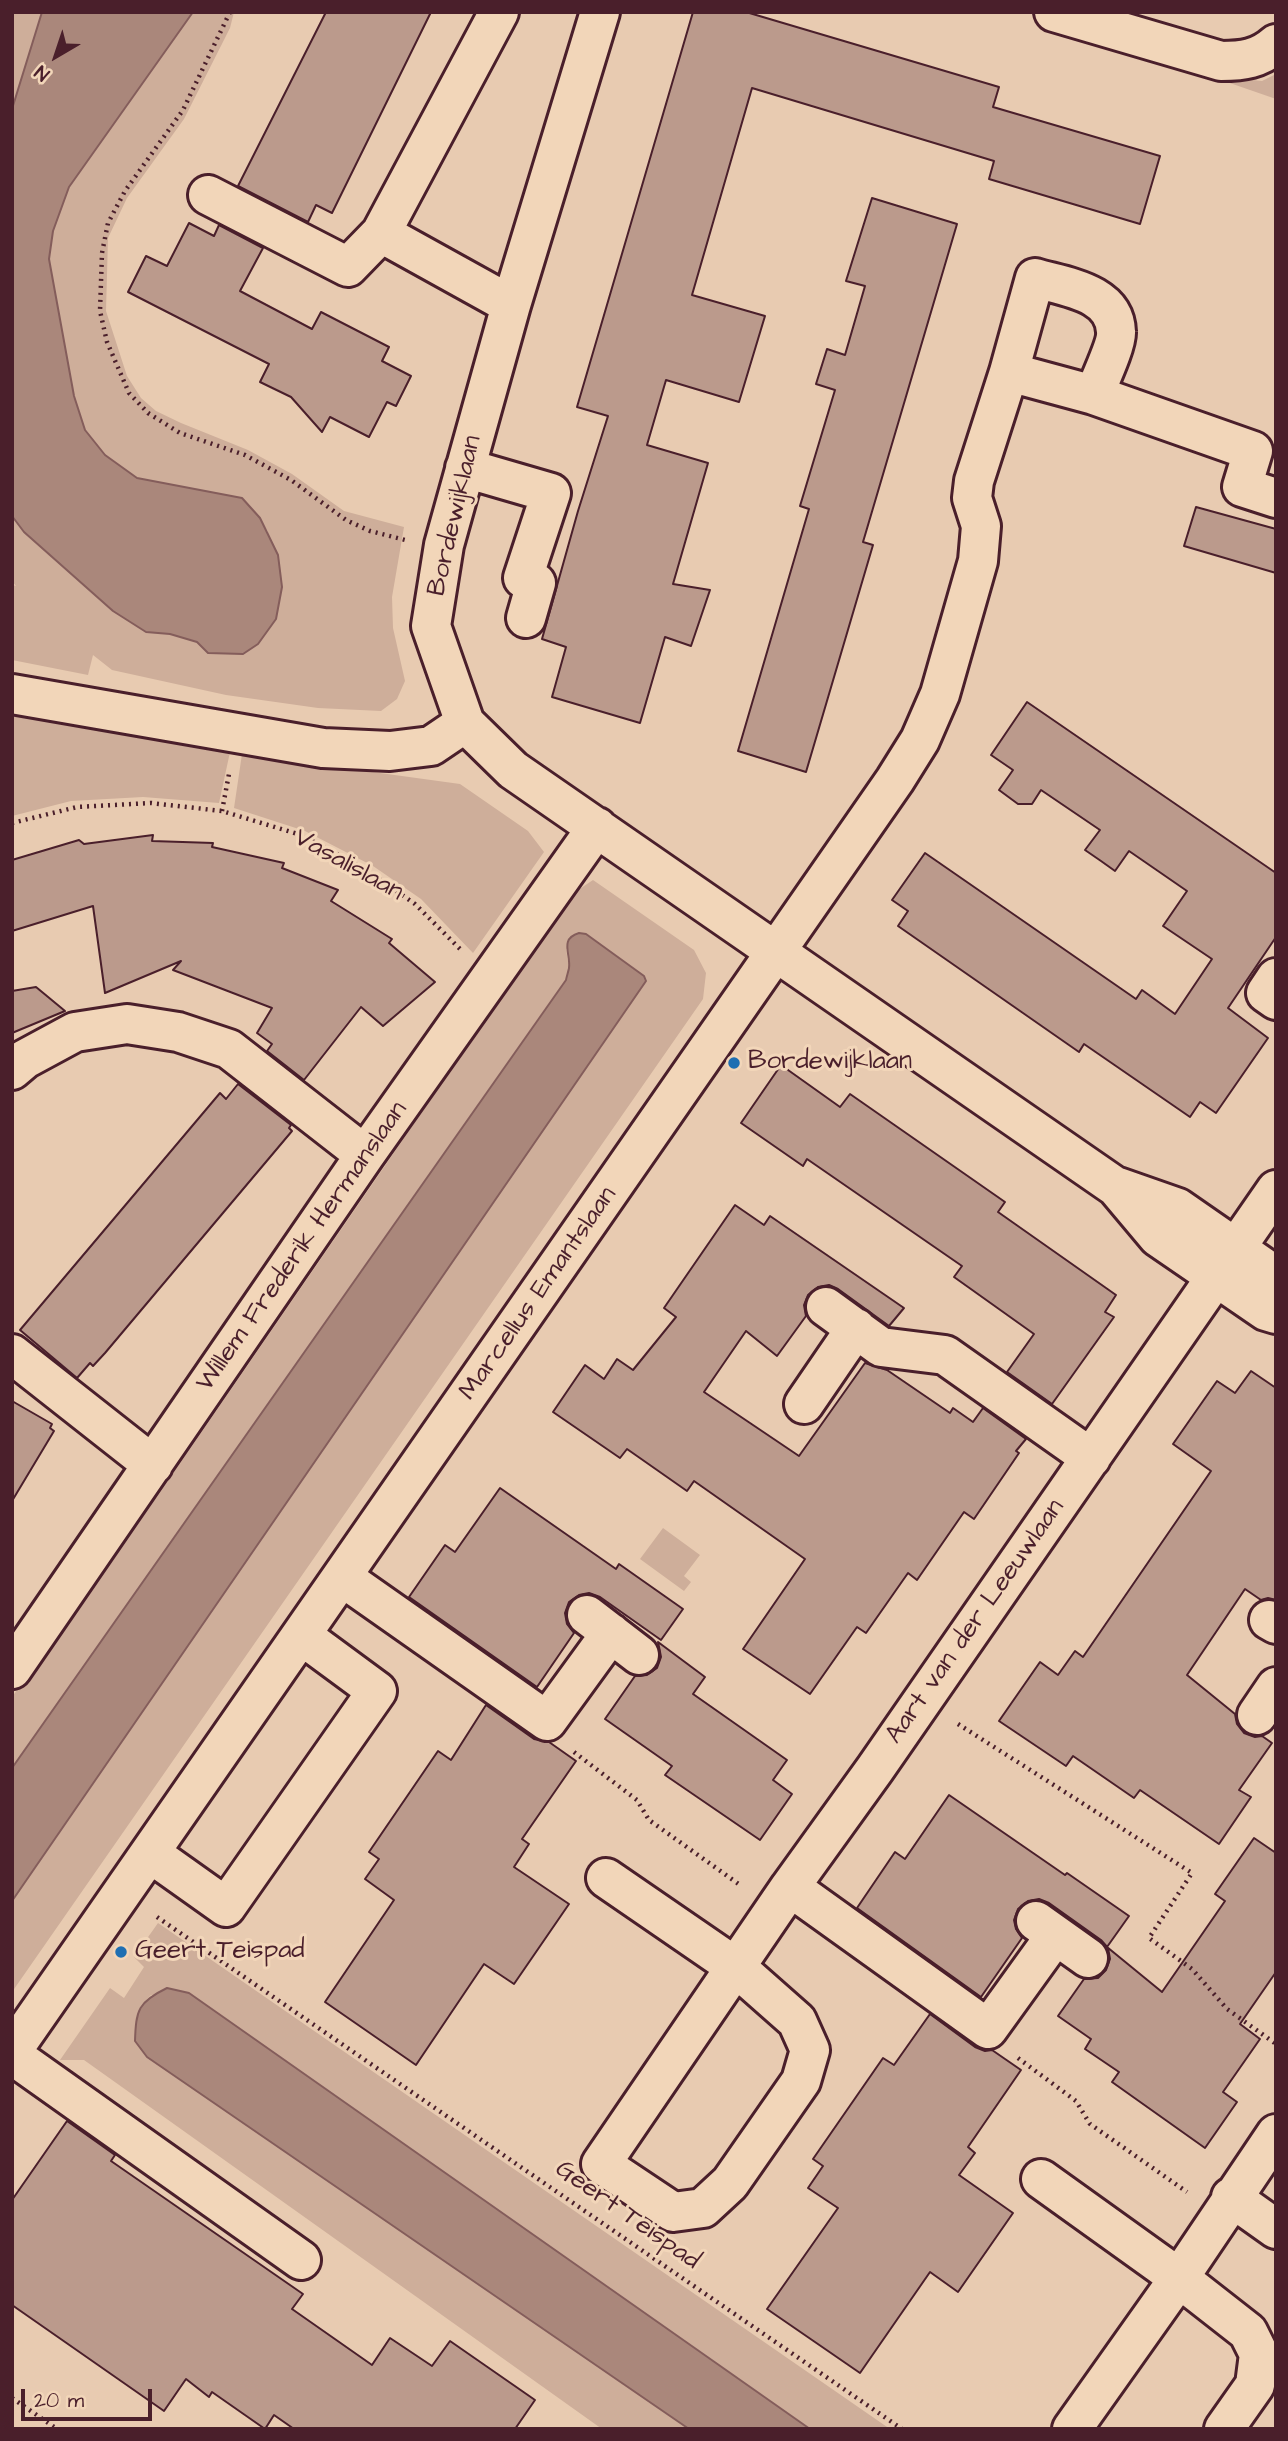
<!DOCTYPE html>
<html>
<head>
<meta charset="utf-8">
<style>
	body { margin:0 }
	#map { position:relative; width:1288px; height:2441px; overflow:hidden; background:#e8cbb1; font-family:"Architects Daughter",sans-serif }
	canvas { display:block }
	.frame { position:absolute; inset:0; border:14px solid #4a1f2b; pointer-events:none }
	.north { position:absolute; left:21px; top:21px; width:70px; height:70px; -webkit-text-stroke:5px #f2d6b9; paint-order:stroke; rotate:219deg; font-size:19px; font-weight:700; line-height:28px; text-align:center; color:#4a1f2b }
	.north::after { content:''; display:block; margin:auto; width:24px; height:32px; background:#4a1f2b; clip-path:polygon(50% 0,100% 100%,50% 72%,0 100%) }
	.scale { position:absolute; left:21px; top:2389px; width:131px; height:32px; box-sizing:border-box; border:4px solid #4a1f2b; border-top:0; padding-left:9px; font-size:21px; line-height:24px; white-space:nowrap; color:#4a1f2b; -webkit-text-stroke:5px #f2d6b9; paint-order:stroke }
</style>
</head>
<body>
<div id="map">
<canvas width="1288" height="2441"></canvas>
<div class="frame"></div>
<div class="north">N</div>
<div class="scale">20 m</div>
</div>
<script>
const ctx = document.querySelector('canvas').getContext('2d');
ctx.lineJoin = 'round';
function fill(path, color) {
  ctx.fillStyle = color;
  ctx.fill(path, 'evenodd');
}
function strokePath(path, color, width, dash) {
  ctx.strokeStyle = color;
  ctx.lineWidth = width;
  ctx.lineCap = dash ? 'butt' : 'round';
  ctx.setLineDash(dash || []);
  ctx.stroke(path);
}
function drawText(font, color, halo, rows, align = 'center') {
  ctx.font = font + ' "Architects Daughter",sans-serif';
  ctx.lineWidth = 6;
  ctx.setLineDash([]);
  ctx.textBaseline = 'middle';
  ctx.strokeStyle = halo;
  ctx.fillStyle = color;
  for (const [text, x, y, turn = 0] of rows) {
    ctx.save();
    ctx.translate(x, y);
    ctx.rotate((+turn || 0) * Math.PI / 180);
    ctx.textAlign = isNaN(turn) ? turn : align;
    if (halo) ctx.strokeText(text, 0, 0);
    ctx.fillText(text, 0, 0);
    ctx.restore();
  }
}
const green = new Path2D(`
	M 12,12 L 42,12 L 12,109 Z
	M 193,12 L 234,12 L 230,28 L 184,119 L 127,198 L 108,238 L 106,311 L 127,376 L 141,398 L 156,411 L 181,423 L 248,450 L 292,474 L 344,511 L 404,527 L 392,597 L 393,628 L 405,681 L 397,699 L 381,711 L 318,708 L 226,695 L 112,670 L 93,655 L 88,675 L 12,660 L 12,585 L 16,586 L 12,581 L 12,516 L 24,532 L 113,611 L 146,632 L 170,634 L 197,642 L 208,653 L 243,654 L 268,532 L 260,518 L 242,498 L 137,478 L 105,455 L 85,430 L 74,396 L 49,259 L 53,231 L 69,187 Z
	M 1276,74 L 1276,99 L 1224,81 L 1224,77 L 1262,81 Z
	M 12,715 L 230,752 L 219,803 L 143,797 L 71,801 L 12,816 Z
	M 242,754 L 460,784 L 528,831 L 544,852 L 473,953 L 421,899 L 373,866 L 305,831 L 234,808 Z
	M 593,880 L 694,950 L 706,973 L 703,999 L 12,1992 L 12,1901 L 646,981 L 644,976 L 566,949 L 569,968 L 566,979 L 12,1768 L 12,1697 L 159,1494 L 572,894 Z
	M 663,1528 L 700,1555 L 684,1576 L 691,1582 L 684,1591 L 640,1559 Z
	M 158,1923 L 890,2429 L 810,2429 L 189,1993 L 151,1995 C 127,2020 137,2028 147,2057 L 689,2429 L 602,2429 L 84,2060 L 60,2060 L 110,1988 L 124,1998 L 144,1967 L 134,1957 Z`);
const water = new Path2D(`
	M 42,12 L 193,12 L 69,187 L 53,231 L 49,259 L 74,396 L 85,430 L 105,455 L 137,478 L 242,498 L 260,518 L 278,555 L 282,587 L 276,619 L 258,644 L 243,654 L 208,653 L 197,642 L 170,634 L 146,632 L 113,611 L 24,532 L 12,516 L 12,109 Z
	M 579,933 L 586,934 L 644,976 L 646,981 L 12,1901 L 12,1768 L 566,980 C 566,979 569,969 569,968 C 571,954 559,939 579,933 Z
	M 167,1988 L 189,1993 L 810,2429 L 689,2429 L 147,2057 L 135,2041 C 136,2010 138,2002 167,1988 Z`);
const building = new Path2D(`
	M 326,12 L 431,12 L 332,213 L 316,205 L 308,222 L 238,186 Z
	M 693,12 L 746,12 L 999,87 L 993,107 L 1160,156 L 1140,224 L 989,179 L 994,161 L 752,88 L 692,295 L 765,316 L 739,402 L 666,380 L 647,445 L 708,463 L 673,584 L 710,590 L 691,646 L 665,637 L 640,723 L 552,697 L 566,647 L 542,639 L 578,511 L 608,416 L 577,407 Z
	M 872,198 L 957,224 L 863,542 L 873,545 L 806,772 L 738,751 L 809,509 L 800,506 L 835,390 L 816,384 L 827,349 L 845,355 L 865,286 L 846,281 Z
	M 189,223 L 214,236 L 219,225 L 263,248 L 240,291 L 312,329 L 321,312 L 389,347 L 382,361 L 411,376 L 396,406 L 387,402 L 369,437 L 330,417 L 322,432 L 291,397 L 260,382 L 269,364 L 128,292 L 146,256 L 167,266 Z
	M 1196,507 L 1276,529 L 1276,573 L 1184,546 Z
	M 1027,702 L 1276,873 L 1276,937 L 1228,1008 L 1268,1038 L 1216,1113 L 1200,1102 L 1190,1117 L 1084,1044 L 1079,1052 L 898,926 L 908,911 L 892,900 L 925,853 L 1136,999 L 1142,990 L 1175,1014 L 1212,959 L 1163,926 L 1187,891 L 1129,851 L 1115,871 L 1101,861 L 1085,850 L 1100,830 L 1041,790 L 1032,804 L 1018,804 L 999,790 L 1013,770 L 991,755 Z
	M 153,835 L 152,841 L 213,843 L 212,847 L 284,863 L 282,868 L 338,890 L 331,901 L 392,939 L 389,943 L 435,982 L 383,1026 L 361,1007 L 304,1080 L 267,1051 L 272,1044 L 257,1033 L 272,1008 L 173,970 L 181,961 L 105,993 L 93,906 L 12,931 L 12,860 L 79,840 L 84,844 Z
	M 36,987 L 65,1011 L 12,1033 L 12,991 Z
	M 781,1065 L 840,1107 L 850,1094 L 1005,1202 L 998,1212 L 1116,1295 L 1105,1312 L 1114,1317 L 1052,1404 L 1007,1372 L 1034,1334 L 954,1277 L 962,1266 L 807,1159 L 803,1166 L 741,1123 Z
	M 238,1084 L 291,1125 L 289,1128 L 292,1131 L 105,1353 L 93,1366 L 90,1363 L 77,1378 L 20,1330 L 220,1093 L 226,1099 Z
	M 735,1205 L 764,1225 L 770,1216 L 904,1308 L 889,1326 L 838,1289 L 829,1285 L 818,1287 L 808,1295 L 804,1305 L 806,1316 L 777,1356 L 746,1331 L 704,1392 L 799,1456 L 865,1363 L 887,1370 L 950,1413 L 953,1408 L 973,1422 L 983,1408 L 1026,1439 L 1016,1451 L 1019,1453 L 974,1519 L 964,1512 L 917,1580 L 908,1573 L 866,1633 L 857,1627 L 810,1694 L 743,1649 L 805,1559 L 694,1481 L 687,1491 L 627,1449 L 620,1458 L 553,1412 L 585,1365 L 604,1379 L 617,1359 L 633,1370 L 676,1317 L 664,1308 Z
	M 1251,1371 L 1276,1388 L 1276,1600 L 1268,1598 L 1261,1600 L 1245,1589 L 1187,1675 L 1235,1714 L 1237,1724 L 1244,1733 L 1255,1737 L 1262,1736 L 1272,1743 L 1239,1790 L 1251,1797 L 1219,1844 L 1140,1790 L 1134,1798 L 1073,1756 L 1066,1766 L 999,1721 L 1040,1662 L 1058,1675 L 1075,1651 L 1083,1657 L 1211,1471 L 1173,1444 L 1217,1381 L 1235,1393 Z
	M 12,1401 L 52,1424 L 50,1428 L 54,1431 L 12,1501 Z
	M 500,1488 L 616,1569 L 619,1564 L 683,1609 L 661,1640 L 600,1597 L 589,1593 L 579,1595 L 569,1602 L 565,1613 L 567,1624 L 574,1633 L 537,1687 L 409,1597 L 445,1545 L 455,1552 Z
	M 658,1642 L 705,1677 L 693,1694 L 787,1760 L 773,1780 L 792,1794 L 760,1840 L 665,1775 L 672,1766 L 605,1719 L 635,1676 L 647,1675 L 657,1668 L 661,1657 Z
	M 486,1705 L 534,1739 L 549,1742 L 576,1761 L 522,1839 L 529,1844 L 514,1867 L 569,1904 L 514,1984 L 484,1964 L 416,2065 L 325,2002 L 394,1900 L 365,1879 L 379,1859 L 369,1852 L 438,1751 L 451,1760 Z
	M 949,1795 L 1065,1875 L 1067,1873 L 1129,1916 L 1107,1947 L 1162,1992 L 1225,1901 L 1215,1894 L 1254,1838 L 1276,1853 L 1276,1972 L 1240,2024 L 1260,2039 L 1223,2092 L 1237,2102 L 1205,2148 L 1112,2082 L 1119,2072 L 1085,2049 L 1091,2039 L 1058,2016 L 1084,1979 L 1098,1978 L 1106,1970 L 1110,1959 L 1108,1948 L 1101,1940 L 1049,1903 L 1039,1899 L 1028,1901 L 1018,1909 L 1014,1920 L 1016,1929 L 1022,1938 L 981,1997 L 857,1908 L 895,1852 L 905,1859 Z
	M 930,2014 L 975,2047 L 985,2051 L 992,2050 L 1021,2070 L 968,2147 L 975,2153 L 959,2175 L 1013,2213 L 958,2292 L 930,2272 L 860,2373 L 767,2309 L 838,2208 L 808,2188 L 823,2166 L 813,2159 L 883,2058 L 894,2065 Z
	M 67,2121 L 115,2155 L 111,2161 L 303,2294 L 292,2309 L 372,2365 L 390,2338 L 432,2366 L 450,2341 L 535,2400 L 515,2429 L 294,2429 L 274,2415 L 265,2429 L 212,2392 L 209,2397 L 186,2379 L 164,2411 L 12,2305 L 12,2200 Z`);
const path = new Path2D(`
	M 230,12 L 183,110 L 125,191 L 108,223 L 102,253 L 100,311 L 107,342 L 129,393 L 148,413 L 180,433 L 245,455 L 291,480 L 346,520 L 370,531 L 405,540
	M 222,811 L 229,774
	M 12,823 L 77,807 L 151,803 L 222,811 L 301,835 L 368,871 L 415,904 L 460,949
	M 958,1724 L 1192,1873 L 1149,1938 L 1192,1969 L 1227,2009 L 1276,2044
	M 574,1752 L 637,1800 L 649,1820 L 740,1885
	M 157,1917 L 902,2429
	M 1018,2058 L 1076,2101 L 1090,2124 L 1187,2192
	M 12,2398 L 57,2429`);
const minor = new Path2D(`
	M 600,12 L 511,305 L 444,545 L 431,626 L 465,723 L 513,770 L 1116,1187 L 1158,1237 L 1266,1311 L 1276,1314
	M 1054,12 L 1221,61 C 1243,61 1259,59 1276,44
	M 208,195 L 348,267 L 381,233 L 499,12
	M 381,233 L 511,305
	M 1094,395 L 1253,451 L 1242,487 L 1276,498
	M 465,468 L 551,493 L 523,578 L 536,583 L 526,618
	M 12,694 L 323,748 L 390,751 L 431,746 L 465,723
	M 1276,978 L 1266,993 L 1276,1000
	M 12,1070 L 25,1059 L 75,1032 L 127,1024 L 178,1032 L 229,1049 L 365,1155
	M 1118,1187 L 1178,1208 L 1276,1276
	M 826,1307 L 881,1347 L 945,1355 L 1091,1458
	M 12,1354 L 153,1465
	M 804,1404 L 856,1328
	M 342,1577 L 547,1721 L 611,1633
	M 587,1615 L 639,1655
	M 1269,1620 L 1276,1624
	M 12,1669 L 365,1155 L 597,827
	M 1257,1715 L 1276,1687
	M 150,1853 L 226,1907 L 377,1691 L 301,1635
	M 606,1878 L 737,1968 L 797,2021 L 810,2050 L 801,2081 L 730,2183 L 703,2208 L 673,2212 L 601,2164 L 790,1887 L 875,1769 L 1276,1190
	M 790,1887 L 988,2029 L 1055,1936
	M 1036,1921 L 1088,1958
	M 12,2051 L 895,780 L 920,740 L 940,694 L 978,561 L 981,526 L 972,498 L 974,481 L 1009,372 L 1035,278 C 1065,287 1115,292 1116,332 C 1117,344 1099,382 1094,395 L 1009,372
	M 12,2055 L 301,2260
	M 1041,2179 L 1179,2278 L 1248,2332 L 1259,2354 L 1255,2385 L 1224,2429
	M 1231,2197 L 1276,2229
	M 1072,2429 L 1179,2278 L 1276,2134`);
const markers = [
	[734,1063,7,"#1f6fb2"],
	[121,1952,7,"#1f6fb2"]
];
const streetNames = [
	["Bordewijklaan",456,516,-77],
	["Vasalislaan",348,866,29],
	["Willem Frederik Hermanslaan",303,1247,-55],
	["Marcellus Emantslaan",539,1294,-55],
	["Aart van der Leeuwlaan",976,1622,-55],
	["Geert Teispad",627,2216,35]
];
const poiNames = [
	["Bordewijklaan",748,1063],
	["Geert Teispad",135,1952]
];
fill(green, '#ceae9a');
fill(water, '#aa877b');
strokePath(water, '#845d5b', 2);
fill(building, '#bb9a8c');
strokePath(building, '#4a1f2b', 2);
strokePath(minor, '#4a1f2b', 44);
strokePath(path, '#4a1f2b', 4.5, [2, 5]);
strokePath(minor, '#f2d6b9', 38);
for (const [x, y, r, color] of markers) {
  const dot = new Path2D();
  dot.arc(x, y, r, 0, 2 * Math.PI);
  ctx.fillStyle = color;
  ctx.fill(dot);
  strokePath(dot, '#f2d6b9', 2.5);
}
drawText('26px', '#4a1f2b', '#f2d6b9', streetNames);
drawText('26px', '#4a1f2b', '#f2d6b9', poiNames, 'left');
</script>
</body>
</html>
